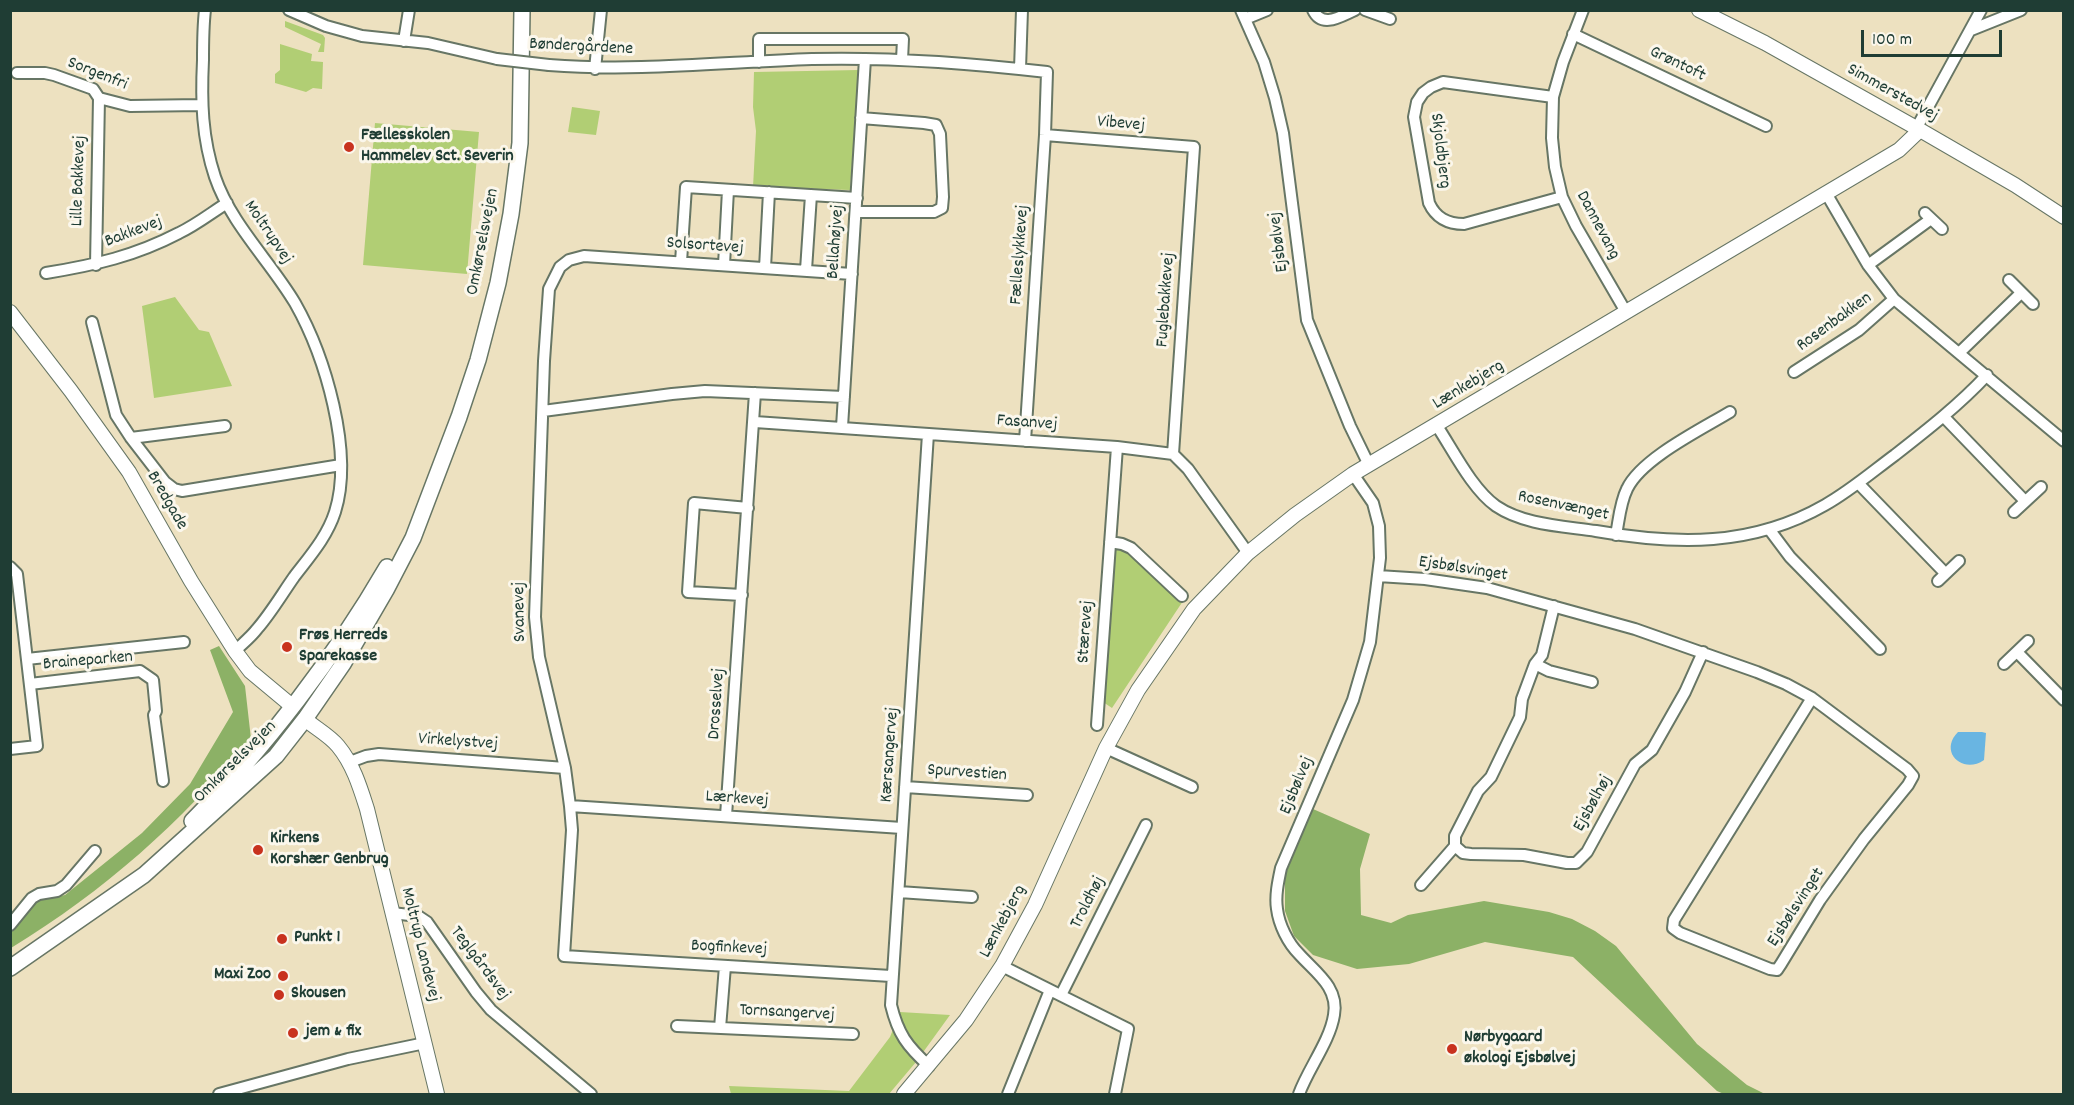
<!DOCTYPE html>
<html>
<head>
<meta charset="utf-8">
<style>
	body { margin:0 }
	#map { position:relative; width:2074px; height:1105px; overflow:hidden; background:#ede1c0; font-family:Dekko,sans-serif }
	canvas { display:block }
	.frame { position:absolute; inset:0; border:12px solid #1f3d34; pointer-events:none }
	.scale { position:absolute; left:1861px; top:30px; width:141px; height:27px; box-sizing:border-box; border:3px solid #1f3d34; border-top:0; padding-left:8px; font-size:18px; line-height:21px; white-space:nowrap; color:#1f3d34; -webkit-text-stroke:4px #fbf7ec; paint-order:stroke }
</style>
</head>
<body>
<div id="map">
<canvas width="2074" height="1105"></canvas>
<div class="frame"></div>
<div class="scale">100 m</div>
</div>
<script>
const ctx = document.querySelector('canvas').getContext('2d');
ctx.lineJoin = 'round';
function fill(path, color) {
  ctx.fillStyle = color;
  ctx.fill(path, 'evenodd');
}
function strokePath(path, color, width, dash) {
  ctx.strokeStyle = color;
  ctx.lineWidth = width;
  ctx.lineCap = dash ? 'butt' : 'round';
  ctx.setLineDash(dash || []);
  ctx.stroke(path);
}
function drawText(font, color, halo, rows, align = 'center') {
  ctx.font = font + ' Dekko,sans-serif';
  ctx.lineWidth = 6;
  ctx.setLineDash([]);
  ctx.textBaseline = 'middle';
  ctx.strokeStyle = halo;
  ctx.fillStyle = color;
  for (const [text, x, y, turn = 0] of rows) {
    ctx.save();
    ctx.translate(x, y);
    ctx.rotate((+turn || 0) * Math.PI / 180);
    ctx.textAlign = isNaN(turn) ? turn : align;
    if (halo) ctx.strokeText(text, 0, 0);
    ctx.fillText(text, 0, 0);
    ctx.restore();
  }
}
const green = new Path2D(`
	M 285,21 L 323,35 L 325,38 L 324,52 L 318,52 L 321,44 L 285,27 Z
	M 280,44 L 312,54 L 311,61 L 323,62 L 322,89 L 313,88 L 306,92 L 275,83 L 275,74 L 280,70 Z
	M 859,70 L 850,190 L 753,187 L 756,131 L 753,107 L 754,72 Z
	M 572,107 L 600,111 L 596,135 L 568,132 Z
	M 375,123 L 479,132 L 467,274 L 363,265 Z
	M 175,297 L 199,330 L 209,332 L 232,386 L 154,398 L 142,306 Z
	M 1119,549 L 1129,551 L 1183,601 L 1112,708 L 1103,702 L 1114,551 Z
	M 900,1012 L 950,1015 L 916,1062 L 889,1094 L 731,1094 L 729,1086 L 849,1091 L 890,1037 Z`);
const forest = new Path2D(`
	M 219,646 L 245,686 L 251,739 C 179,824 106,890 11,948 L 11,931 L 38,900 L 65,895 L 142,833 L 190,784 L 233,712 L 210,650 Z
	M 1313,809 L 1370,834 L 1360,869 L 1361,915 L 1391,923 L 1408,915 L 1484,901 L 1549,912 L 1572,919 L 1595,931 L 1616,946 L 1697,1044 L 1747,1085 L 1765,1094 L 1724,1094 L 1717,1091 L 1573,957 L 1485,942 L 1409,964 L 1357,969 L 1313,955 L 1294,936 L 1285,911 L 1285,875 Z`);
const water = new Path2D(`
	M 1958,732 L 1982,732 L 1986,733 L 1984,760 C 1963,775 1938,752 1958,732 Z`);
const minor = new Path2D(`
	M 205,10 C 203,27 203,44 203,60 C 201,101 202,138 215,177 C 231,224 270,261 295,303 C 325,356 354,452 335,512 C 327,537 310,556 294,577 C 282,594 271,613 257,629 C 251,637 242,644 235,651
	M 289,10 L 326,26 L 362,36 L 428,43 L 497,59
	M 1241,10 L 1264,62 L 1275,98 L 1283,133 L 1307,320 L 1350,426 L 1369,465
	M 1313,10 C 1322,29 1341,16 1355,10
	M 1365,10 L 1390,19
	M 1583,10 L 1563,62 L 1553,97 L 1552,138 L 1555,167 L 1562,197 L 1576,226 L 1626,312
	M 1245,19 L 1267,10
	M 1971,30 L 2021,10
	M 1573,34 L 1766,126
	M 404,41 L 409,10
	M 759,62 L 759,39 L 903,39 L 902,60
	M 549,65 C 636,72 724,62 812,59 C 890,57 970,63 1047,72 L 1045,135 L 1025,441
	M 595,69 L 601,10
	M 1020,69 L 1022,10
	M 17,73 L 45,73 L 54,75 L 93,89 L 99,98 L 130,106 L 201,105
	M 1553,97 L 1443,82 L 1431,87 L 1423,93 L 1417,102 L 1414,117 L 1429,203 C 1436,218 1447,224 1464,224 L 1562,197
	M 1916,129 L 1981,10
	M 1045,135 L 1194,147 L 1173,454
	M 1826,193 L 1868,265 L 1894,299 L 2064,441
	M 856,212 L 934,212 L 942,208 L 943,197 L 940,134 L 936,125 L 924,123 L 861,118
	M 1925,213 L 1942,229
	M 681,262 L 686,187 L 857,198
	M 96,265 L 99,98
	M 724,265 L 728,190
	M 1868,265 L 1931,219
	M 765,268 L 769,192
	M 806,270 L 811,195
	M 46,273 C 95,265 135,256 179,233 C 196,225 211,213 227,203
	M 852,274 L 584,256 L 569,260 L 560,267 L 549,289 L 544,361 L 535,617 L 539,657 L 565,768 L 570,806 L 572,830 L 564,956 L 891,976
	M 2009,280 L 2033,304
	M 92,322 L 116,415 L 131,438 L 165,482 L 174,489 L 182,491 L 341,465
	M 1959,353 L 2021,293
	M 1794,372 L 1859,330 L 1894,299
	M 543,411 L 672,394 L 705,391 L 844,397
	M 1944,417 L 2025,501
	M 755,422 L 1117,447 L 1173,454 L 1188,469 L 1248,553
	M 1437,426 C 1453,450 1472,489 1496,506 C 1524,525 1563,526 1596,531 C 1676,545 1752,547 1825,505 C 1850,491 1872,472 1895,455 C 1927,430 1959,405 1987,375
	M 842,427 L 865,59
	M 928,434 L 891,1005 C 898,1034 907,1046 929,1066
	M 131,438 L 225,426
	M 1858,483 L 1945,573
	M 2014,512 L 2041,487
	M 1769,529 L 1790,557 L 1880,649
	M 1616,535 C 1619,520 1620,503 1627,489 C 1641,459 1700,430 1730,412
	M 1110,542 L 1122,544 L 1131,548 L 1182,596
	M 10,567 L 17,574 L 37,746 L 10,749
	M 1378,576 L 1425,579 L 1487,588 L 1635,629 L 1757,672 L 1786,684 L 1812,698 L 1907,769 L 1913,776 L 1908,785 L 1864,839 L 1820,900 L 1781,964 L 1777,970 L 1770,969 L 1680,933 L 1673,928 L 1674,920 L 1812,698
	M 1938,581 L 1959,561
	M 742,595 L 688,592 L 694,503 L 748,508
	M 1554,606 L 1542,655 L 1535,664 L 1522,699 L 1520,717 L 1491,777 L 1478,791 L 1455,836 L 1455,846 L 1463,853 L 1471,854 L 1524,855 L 1567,863 L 1576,863 L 1587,852 L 1635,764 L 1652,750 L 1685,692 L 1703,652
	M 2017,652 L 2064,700
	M 27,659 L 184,642
	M 1535,664 L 1549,671 L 1592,682
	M 2004,664 L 2028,641
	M 30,684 L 140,671 L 153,680 L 156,711 L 154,715 L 163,781
	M 1097,725 L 1117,447
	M 1106,748 L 1192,787
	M 350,762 L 366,756 L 379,754 L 565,768
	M 905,787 L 1027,795
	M 570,806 L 902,828
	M 726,816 L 755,393
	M 1421,885 L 1455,846
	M 899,892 L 972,897
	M 392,913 L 418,916 L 427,922 L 476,992 L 491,1010 L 591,1094
	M 10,925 L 32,898 L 39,894 L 57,891 L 66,885 L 95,851
	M 1002,966 L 1128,1029 L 1115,1094
	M 1061,995 L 1146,825
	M 677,1026 L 853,1034
	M 720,1028 L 725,966
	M 219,1094 L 348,1059 L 425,1043
	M 1008,1094 L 1050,990
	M 1299,1094 C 1308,1069 1330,1041 1334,1015 C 1339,987 1315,972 1299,954 C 1288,943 1279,925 1277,909 C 1275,896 1278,882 1281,868 L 1353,700 L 1370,642 L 1380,558 L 1379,526 L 1373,503 L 1353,474`);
const tertiary = new Path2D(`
	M 1699,10 L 1765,43 L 1920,130 L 2015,185 L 2064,217
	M 10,312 L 71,391 L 129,472 L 191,581 L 235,651 L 250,671 L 292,706
	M 305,719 C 315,728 329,735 338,746 C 353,764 360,787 367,809 L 437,1094
	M 904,1094 L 966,1020 L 1002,966 L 1035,905 L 1106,748 L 1138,690 L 1194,609 L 1248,553 L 1295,515 L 1353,474 L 1899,150 L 1920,130`);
const secondary = new Path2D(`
	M 192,821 C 265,749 336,655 387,567
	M 10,968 L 144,875 L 276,756 L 305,719 L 343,664 L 386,590 L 413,538 L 459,417 L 478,360 L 498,283 L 511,214 L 520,143 L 522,10`);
const minorBridge = new Path2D(`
	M 497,59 L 549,65`);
const markers = [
	[349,147,6,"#c8321e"],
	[287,647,6,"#c8321e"],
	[258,850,6,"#c8321e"],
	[282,939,6,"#c8321e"],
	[283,976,6,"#c8321e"],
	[279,995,6,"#c8321e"],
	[293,1033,6,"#c8321e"],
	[1452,1049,6,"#c8321e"]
];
const streetNames = [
	["Bøndergårdene",581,48,3],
	["Grøntoft",1677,65,26],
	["Sorgenfri",97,75,22],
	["Simmerstedvej",1892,94,29],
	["Vibevej",1121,125,5],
	["Skjoldbjerg",1439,151,83],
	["Lille Bakkevej",80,181,-88],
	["Dannevang",1597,226,62],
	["Bakkevej",134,233,-21],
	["Moltrupvej",267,233,56],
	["Omkørselsvejen",484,242,-79],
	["Bellahøjvej",837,242,-86],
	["Ejsbølvej",1280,242,-97],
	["Solsortevej",705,247,4],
	["Fælleslykkevej",1021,255,-86],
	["Fuglebakkevej",1167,300,-86],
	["Rosenbakken",1835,323,-36],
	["Lænkebjerg",1469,386,-31],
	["Fasanvej",1027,424,4],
	["Bredgade",166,501,60],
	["Rosenvænget",1563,507,12],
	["Ejsbølsvinget",1463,570,9],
	["Svanevej",521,612,-91],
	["Stærevej",1087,632,-86],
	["Braineparken",88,662,-5],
	["Drosselvej",718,704,-86],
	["Virkelystvej",458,743,4],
	["Kærsangervej",891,755,-86],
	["Omkørselsvejen",236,763,-45],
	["Spurvestien",967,774,4],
	["Ejsbølvej",1298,786,-67],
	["Lærkevej",737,800,4],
	["Ejsbølhøj",1594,804,-61],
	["Troldhøj",1089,903,-63],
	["Ejsbølsvinget",1797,908,-57],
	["Lænkebjerg",1004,922,-62],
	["Moltrup Landevej",419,945,76],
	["Bogfinkevej",729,949,3],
	["Teglgårdsvej",479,964,53],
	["Tornsangervej",787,1014,3]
];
const poiNames = [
	["Fællesskolen",361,137],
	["Hammelev Sct. Severin",361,158],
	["Frøs Herreds",299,637],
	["Sparekasse",299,658],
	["Kirkens",270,840],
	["Korshær Genbrug",270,861],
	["Punkt 1",294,939],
	["Maxi Zoo",271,976,"right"],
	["Skousen",291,995],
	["jem & fix",305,1033],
	["Nørbygaard",1464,1039],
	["økologi Ejsbølvej",1464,1060]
];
fill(green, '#b1ce74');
fill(forest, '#8cb166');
fill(water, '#69b5e2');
strokePath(minor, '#677665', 14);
strokePath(tertiary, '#677665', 16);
strokePath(secondary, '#677665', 18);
strokePath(minor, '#fff', 10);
strokePath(tertiary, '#fff', 14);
strokePath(secondary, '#fff', 15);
strokePath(minorBridge, '#677665', 14, []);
strokePath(minorBridge, '#fff', 10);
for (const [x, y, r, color] of markers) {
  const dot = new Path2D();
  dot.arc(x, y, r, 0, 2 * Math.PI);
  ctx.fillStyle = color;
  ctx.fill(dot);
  strokePath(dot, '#fbf7ec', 2);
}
drawText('18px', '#1f3d34', '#fbf7ec', streetNames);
drawText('bold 18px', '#1f3d34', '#fbf7ec', poiNames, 'left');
</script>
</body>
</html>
